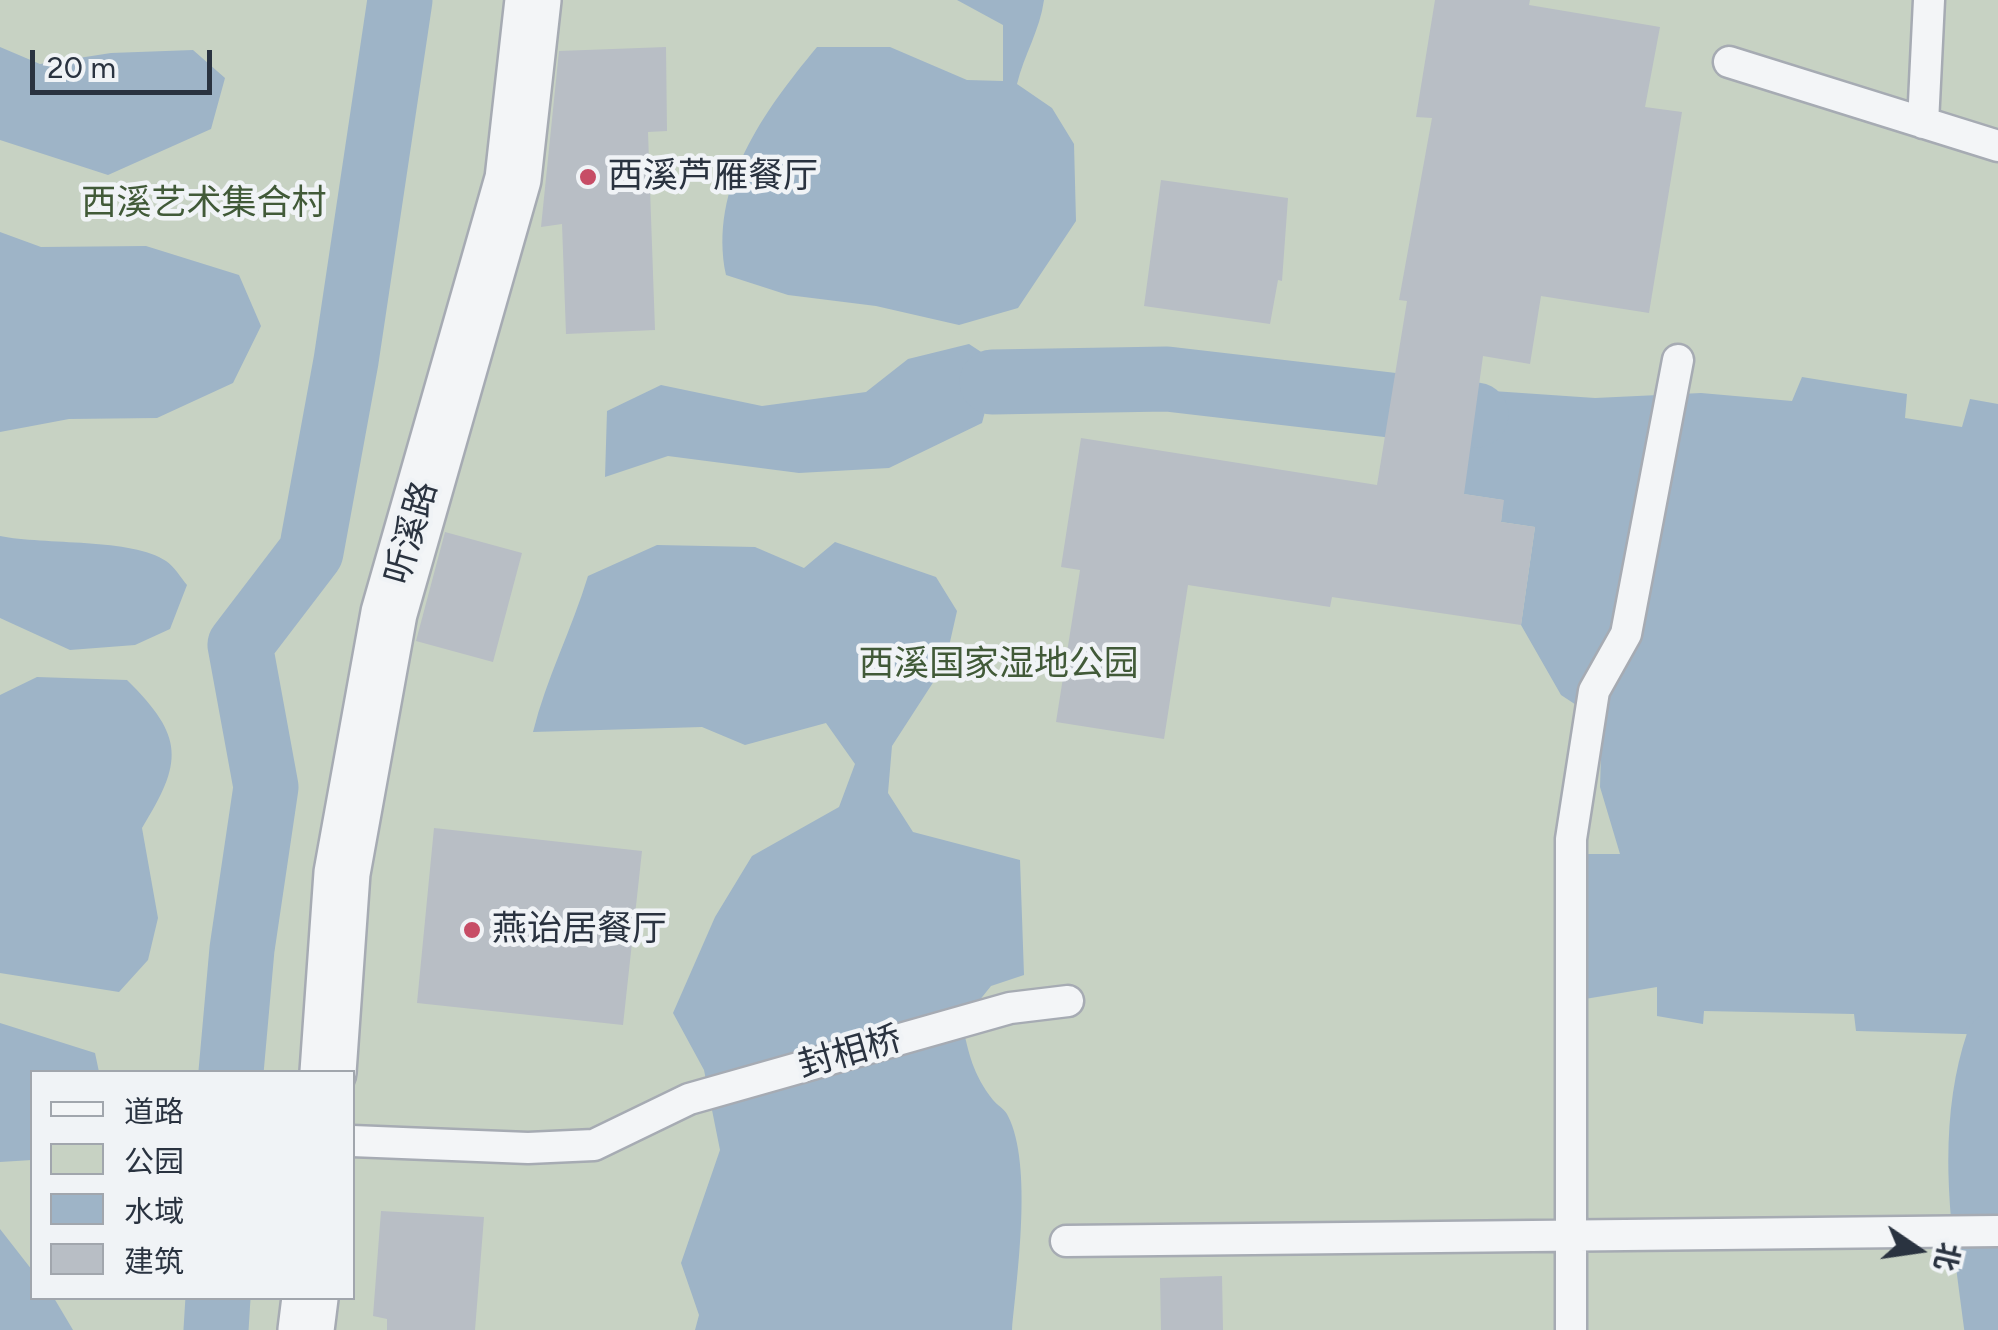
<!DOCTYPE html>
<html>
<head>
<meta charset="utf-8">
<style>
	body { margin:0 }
	#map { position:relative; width:1998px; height:1330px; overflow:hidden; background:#e1e4e9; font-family:Figtree,"Noto Sans SC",sans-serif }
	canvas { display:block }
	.legend { position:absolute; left:30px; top:1070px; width:325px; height:230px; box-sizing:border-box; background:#f0f3f6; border:2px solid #a1a6ad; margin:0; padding:12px 18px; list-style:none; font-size:30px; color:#2a3340 }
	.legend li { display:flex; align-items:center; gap:20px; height:50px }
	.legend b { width:50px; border:2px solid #a1a6ad }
	.north { position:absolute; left:1868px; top:1200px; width:100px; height:100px; -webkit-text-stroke:8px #f0f3f6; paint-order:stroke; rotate:103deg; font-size:28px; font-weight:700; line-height:40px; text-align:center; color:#2a3340 }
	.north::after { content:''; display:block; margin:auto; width:35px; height:45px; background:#2a3340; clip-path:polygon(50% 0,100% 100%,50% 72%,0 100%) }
	.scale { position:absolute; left:30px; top:50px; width:182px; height:45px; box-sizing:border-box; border:5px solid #2a3340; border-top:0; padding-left:12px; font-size:30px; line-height:35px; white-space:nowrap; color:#2a3340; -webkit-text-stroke:8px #f0f3f6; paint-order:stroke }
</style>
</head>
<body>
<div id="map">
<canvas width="1998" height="1330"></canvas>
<ul class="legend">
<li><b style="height:12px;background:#f3f5f7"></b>道路</li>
<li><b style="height:28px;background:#c7d2c3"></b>公园</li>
<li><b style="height:28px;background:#9eb4c7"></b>水域</li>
<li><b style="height:28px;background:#b8bec5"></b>建筑</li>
</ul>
<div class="north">北</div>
<div class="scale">20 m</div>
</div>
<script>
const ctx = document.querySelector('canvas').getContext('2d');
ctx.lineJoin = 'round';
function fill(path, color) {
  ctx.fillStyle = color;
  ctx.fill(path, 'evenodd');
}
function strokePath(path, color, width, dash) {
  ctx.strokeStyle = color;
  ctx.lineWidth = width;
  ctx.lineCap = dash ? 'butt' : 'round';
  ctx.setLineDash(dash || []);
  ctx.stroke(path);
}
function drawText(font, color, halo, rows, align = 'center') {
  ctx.font = font + ' Figtree,"Noto Sans SC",sans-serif';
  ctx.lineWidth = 9;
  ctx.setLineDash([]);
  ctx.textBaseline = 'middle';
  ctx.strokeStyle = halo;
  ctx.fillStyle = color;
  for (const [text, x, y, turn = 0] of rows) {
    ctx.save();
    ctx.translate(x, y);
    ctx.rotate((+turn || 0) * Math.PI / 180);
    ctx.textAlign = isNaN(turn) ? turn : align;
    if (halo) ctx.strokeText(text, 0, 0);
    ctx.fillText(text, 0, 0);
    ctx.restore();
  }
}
const green = new Path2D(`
	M 0,0 L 1998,0 L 1998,1330 L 0,1330 ZM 32,1072 L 352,1072 L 352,1298 L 32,1298 Z`);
const water = new Path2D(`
	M 957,0 L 1044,0 C 1040,30 1024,55 1017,84 L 1052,108 L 1074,144 L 1076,221 L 1018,308 L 959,325 L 876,306 L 788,295 L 726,275 C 708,187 764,111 817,47 L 890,47 L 967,80 L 1003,81 L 1003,25 Z
	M 0,47 L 40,64 L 111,53 L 193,50 L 225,78 L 211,129 L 108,175 L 0,140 Z
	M 0,232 L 41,247 L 146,246 L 239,275 L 261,326 L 233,383 L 157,418 L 69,419 L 0,432 Z
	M 969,344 L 998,363 L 982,423 L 889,468 L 799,473 L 668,456 L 605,477 L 607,411 L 661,385 L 762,406 L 866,392 L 908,359 Z
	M 1802,377 L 1907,394 L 1905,418 L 1962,427 L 1970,399 L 1998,404 L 1998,1035 L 1856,1031 L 1854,1014 L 1704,1011 L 1703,1024 L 1657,1016 L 1657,987 L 1585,999 L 1580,854 L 1620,854 L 1600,787 L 1602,722 L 1561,695 L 1521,625 L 1535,527 L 1501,522 L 1503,500 L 1450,492 L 1478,390 L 1595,398 L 1701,393 L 1792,401 Z
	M 0,536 C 44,545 133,538 166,561 C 174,566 181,578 187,585 L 170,629 L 135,645 L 70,650 L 0,618 Z
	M 835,542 L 936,577 L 957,611 L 945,664 L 892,746 L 888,793 L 913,832 L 1020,860 L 1024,975 L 991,986 L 962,1022 C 968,1052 973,1075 993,1100 C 997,1105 1005,1109 1008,1116 C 1033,1165 1017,1275 1012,1330 L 695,1330 L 699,1315 L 681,1263 L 720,1150 L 704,1070 L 673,1013 L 715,917 L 752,856 L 839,807 L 855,764 L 826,723 L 745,745 L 702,727 L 533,732 C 546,679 572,629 588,576 L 657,545 L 755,547 L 804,568 Z
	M 37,677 L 127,680 C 185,737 183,762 142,828 L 158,918 L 148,960 L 119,992 L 0,973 L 0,695 Z
	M 0,1023 L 95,1053 L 99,1072 L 32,1072 L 32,1160 L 0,1162 Z
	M 0,1229 L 32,1270 L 32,1298 L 54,1298 L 73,1330 L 0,1330 Z`);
const canal = new Path2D(`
	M 992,382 L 1167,379 L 1476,415
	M 231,1072 L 242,949 L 266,787 L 240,645 L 311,552 L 346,361 L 400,0
	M 216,1330 L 218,1298
	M 1997,1330 C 1985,1236 1967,1135 1998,1043`);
const building = new Path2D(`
	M 1435,0 L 1530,0 L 1529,5 L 1660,27 L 1645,107 L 1682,112 L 1649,313 L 1541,296 L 1530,364 L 1483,356 L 1464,494 L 1504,500 L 1501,522 L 1535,527 L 1521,625 L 1332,597 L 1330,607 L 1188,585 L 1164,739 L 1056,722 L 1080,570 L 1061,567 L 1081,438 L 1377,485 L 1407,301 L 1399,300 L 1432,118 L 1416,117 Z
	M 666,47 L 667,131 L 648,132 L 655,330 L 566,334 L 562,224 L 541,227 L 559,51 Z
	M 1161,180 L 1288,198 L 1282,281 L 1278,280 L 1270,324 L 1144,306 Z
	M 445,532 L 522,553 L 493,662 L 416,641 Z
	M 434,828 L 642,851 L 623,1025 L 417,1003 Z
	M 381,1211 L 484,1217 L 475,1330 L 387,1330 L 387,1319 L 373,1316 Z
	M 1222,1276 L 1223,1330 L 1161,1330 L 1160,1278 Z`);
const lane = new Path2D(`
	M 1729,62 L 1998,146
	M 1923,123 L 1929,0
	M 352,1141 L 528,1148 L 594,1145 L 689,1099 L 1010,1008 L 1068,1001
	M 1066,1241 L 1998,1231
	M 1571,1330 L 1571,839 L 1594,691 L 1626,634 L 1678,360`);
const street = new Path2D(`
	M 328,1072 L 342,873 L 389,613 L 513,179 L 533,0
	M 306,1330 L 310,1298`);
const markers = [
	[588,177,10,"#c74d66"],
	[472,930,10,"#c74d66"]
];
const poiNames = [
	["西溪芦雁餐厅",608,177],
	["燕诒居餐厅",492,930]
];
const parkNames = [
	["西溪艺术集合村",204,204],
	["西溪国家湿地公园",999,665]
];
const streetNames = [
	["听溪路",412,533,-74],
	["封相桥",850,1053,-16]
];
fill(green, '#c7d2c3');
fill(water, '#9eb4c7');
strokePath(canal, '#9eb4c7', 65);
fill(building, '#b8bec5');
strokePath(lane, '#a6abb3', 35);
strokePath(street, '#a6abb3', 60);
strokePath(lane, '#f3f5f7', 30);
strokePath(street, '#f3f5f7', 55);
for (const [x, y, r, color] of markers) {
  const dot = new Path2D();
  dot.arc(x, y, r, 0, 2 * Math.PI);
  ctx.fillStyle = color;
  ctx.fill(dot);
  strokePath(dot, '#f0f3f6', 4);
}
drawText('35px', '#2a3340', '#f0f3f6', poiNames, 'left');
drawText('35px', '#415a38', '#f0f3f6', parkNames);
drawText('35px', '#2a3340', '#f0f3f6', streetNames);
</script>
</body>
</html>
